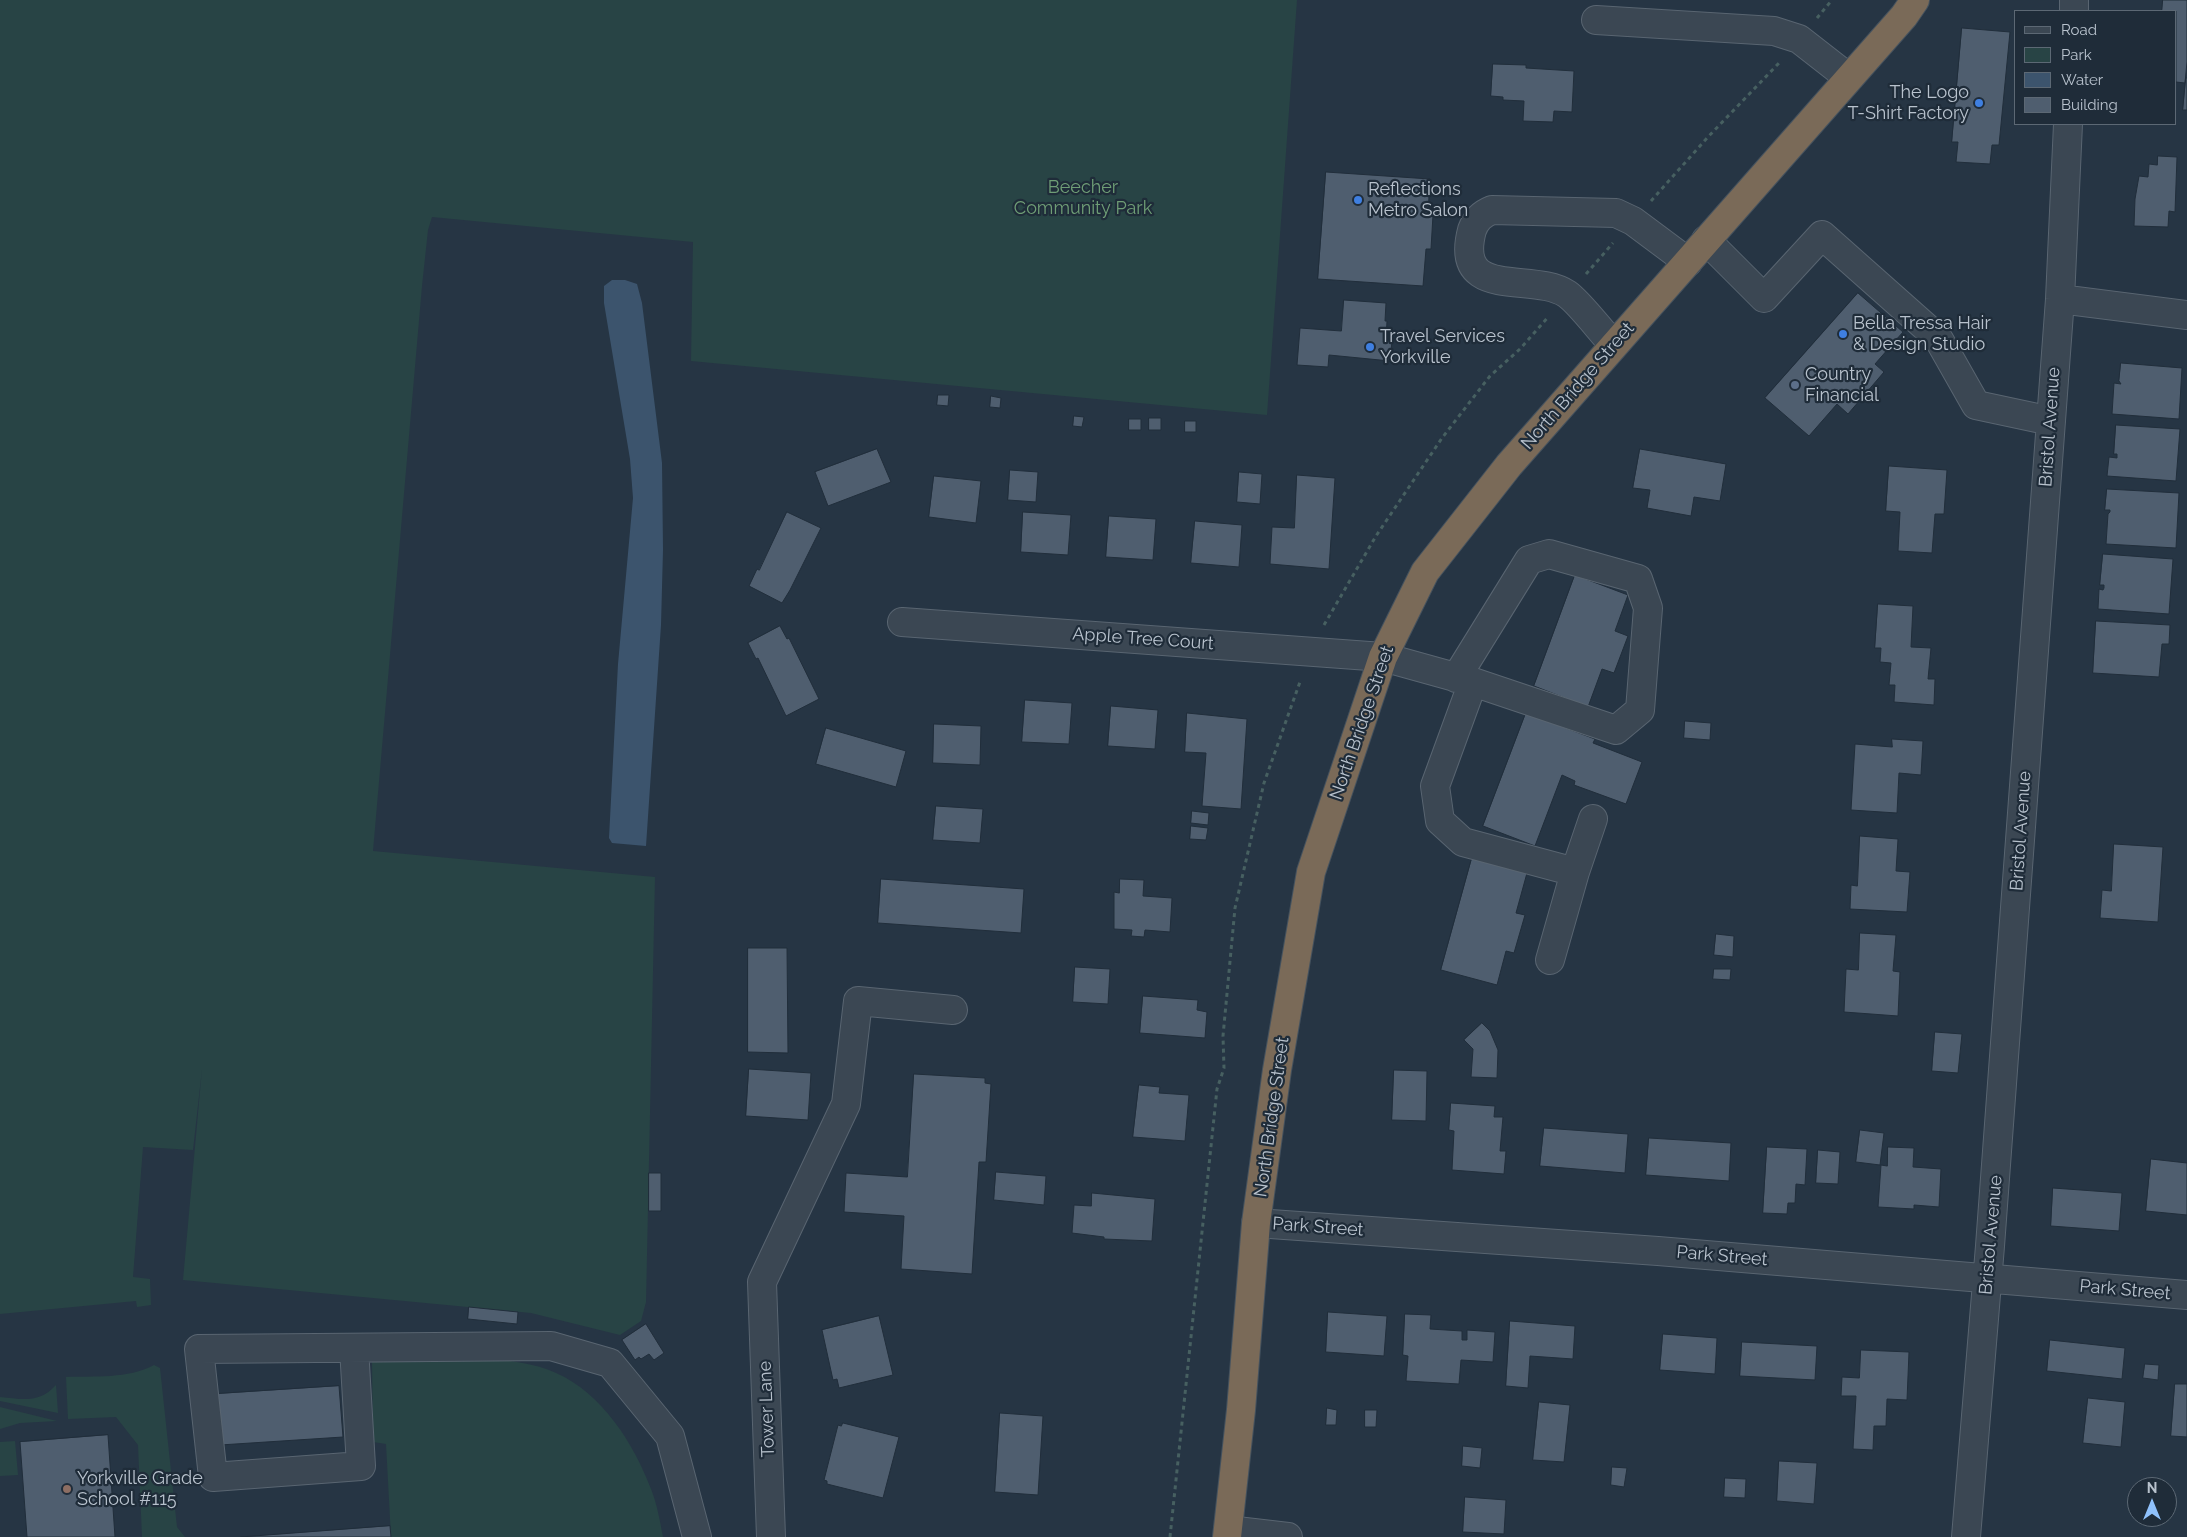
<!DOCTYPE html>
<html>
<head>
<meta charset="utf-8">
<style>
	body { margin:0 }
	#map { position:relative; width:2187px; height:1537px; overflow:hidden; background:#263544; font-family:Raleway,sans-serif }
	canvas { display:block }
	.legend { position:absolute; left:2014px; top:10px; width:162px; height:115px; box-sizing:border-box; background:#1f2c39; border:1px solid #5c6874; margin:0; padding:6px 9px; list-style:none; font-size:15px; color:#b8c2cd }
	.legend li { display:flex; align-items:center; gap:10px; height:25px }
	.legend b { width:25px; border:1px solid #5c6874 }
	.north { position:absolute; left:2127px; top:1477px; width:50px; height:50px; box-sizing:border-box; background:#1f2c39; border:1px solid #5c6874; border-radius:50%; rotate:0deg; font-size:14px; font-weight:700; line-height:20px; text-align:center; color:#b8c2cd }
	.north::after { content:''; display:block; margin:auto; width:18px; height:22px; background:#8fc1fb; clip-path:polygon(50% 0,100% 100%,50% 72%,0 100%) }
</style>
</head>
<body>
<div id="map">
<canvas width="2187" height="1537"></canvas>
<ul class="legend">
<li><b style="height:6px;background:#3b4753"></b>Road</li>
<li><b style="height:14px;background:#284445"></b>Park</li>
<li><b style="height:14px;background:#3c546d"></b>Water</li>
<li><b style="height:14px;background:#4f5e6f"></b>Building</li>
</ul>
<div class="north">N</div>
</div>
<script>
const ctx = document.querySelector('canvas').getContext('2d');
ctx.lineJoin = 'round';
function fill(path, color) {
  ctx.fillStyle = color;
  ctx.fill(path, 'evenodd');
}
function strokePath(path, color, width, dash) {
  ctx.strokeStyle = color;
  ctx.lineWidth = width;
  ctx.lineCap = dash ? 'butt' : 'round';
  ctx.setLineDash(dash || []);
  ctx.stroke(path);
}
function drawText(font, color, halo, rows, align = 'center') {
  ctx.font = font + ' Raleway,sans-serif';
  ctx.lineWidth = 4.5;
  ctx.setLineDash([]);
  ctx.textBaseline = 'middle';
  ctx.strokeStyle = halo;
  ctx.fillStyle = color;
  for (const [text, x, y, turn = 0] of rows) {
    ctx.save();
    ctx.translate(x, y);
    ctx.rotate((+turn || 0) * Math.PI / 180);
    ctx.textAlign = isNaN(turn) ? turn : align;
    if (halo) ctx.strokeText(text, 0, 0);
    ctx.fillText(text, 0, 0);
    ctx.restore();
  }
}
const green = new Path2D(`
	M 0,0 L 1297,0 L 1267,415 L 691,361 L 693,242 L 432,217 L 428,230 L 422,286 L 373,851 L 655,877 L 646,1302 L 641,1321 L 620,1335 L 531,1313 L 183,1280 L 202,1069 L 193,1150 L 143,1147 L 133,1277 L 150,1279 L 151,1305 L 137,1307 L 136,1301 L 0,1314 Z
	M 489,1358 C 511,1361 534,1363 556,1373 C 602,1393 634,1444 651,1489 C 657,1504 660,1521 663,1537 L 391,1537 L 386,1444 L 373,1442 L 372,1362 Z
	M 154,1365 L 160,1368 L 177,1527 L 185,1537 L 142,1537 L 138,1445 L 116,1417 L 68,1419 L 66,1377 C 94,1376 128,1379 154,1365 Z
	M 56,1385 L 58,1413 L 0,1401 L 0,1397 C 22,1399 39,1404 56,1385 Z
	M 0,1407 L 57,1421 L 20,1423 L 0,1429 Z
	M 15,1441 L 18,1475 L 0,1476 L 0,1442 Z`);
const water = new Path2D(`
	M 612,280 L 625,280 L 637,284 L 642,303 L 662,463 L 663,550 L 661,625 L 646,846 L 612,843 L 609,838 L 618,664 L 633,498 L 630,459 L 604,303 L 604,286 Z`);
const building = new Path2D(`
	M 2163,0 L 2187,0 L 2187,62 L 2185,83 L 2176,82 L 2176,11 L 2162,11 Z
	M 1962,28 L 2010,32 L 1999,145 L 1992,145 L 1990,164 L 1956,162 L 1958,142 L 1952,142 Z
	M 1493,64 L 1526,65 L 1526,68 L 1574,71 L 1572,112 L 1554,111 L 1553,122 L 1523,121 L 1524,101 L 1503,100 L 1503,97 L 1491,96 Z
	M 2186,78 L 2187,78 L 2187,110 L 2183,110 Z
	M 2158,156 L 2177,157 L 2175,212 L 2169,211 L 2168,227 L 2134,226 L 2135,199 L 2139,176 L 2148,177 L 2149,164 L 2157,165 Z
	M 1326,172 L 1430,179 L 1428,214 L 1433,215 L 1431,249 L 1426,249 L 1423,286 L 1318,279 Z
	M 1858,293 L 1903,332 L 1875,364 L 1884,372 L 1848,414 L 1837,404 L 1809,436 L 1765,398 Z
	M 1344,300 L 1386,303 L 1385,321 L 1387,321 L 1386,341 L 1392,341 L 1390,361 L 1329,355 L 1328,367 L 1297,365 L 1300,328 L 1341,331 Z
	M 2121,363 L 2182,368 L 2179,419 L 2112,414 L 2114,383 L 2121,384 L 2119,381 Z
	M 938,395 L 949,395 L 948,406 L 937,405 Z
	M 991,396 L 1001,398 L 1000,408 L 990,407 Z
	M 1074,416 L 1084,417 L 1082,427 L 1073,426 Z
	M 1149,418 L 1161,418 L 1161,430 L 1149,430 Z
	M 1129,419 L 1141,419 L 1141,430 L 1129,430 Z
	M 1185,421 L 1196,421 L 1196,432 L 1185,432 Z
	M 2116,425 L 2180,429 L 2176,481 L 2107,476 L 2109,457 L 2117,458 L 2117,454 L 2114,454 Z
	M 877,449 L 891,482 L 828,506 L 815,472 Z
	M 1640,449 L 1726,464 L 1720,501 L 1694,497 L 1691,516 L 1647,508 L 1650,490 L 1633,488 Z
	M 1889,466 L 1947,470 L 1944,514 L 1935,514 L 1932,553 L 1898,551 L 1900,512 L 1886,511 Z
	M 1010,470 L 1038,472 L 1036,502 L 1008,500 Z
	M 1239,472 L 1262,474 L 1260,504 L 1237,502 Z
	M 1297,475 L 1335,478 L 1329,569 L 1270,564 L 1272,527 L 1294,528 Z
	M 934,476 L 981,481 L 976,523 L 929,517 Z
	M 2107,489 L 2179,493 L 2176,548 L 2106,544 L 2108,514 L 2110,512 L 2110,510 L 2105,510 Z
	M 787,512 L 821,528 L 790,590 L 782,603 L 749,586 L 757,569 L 759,570 Z
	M 1023,512 L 1071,515 L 1068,555 L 1021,552 Z
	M 1109,516 L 1156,519 L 1153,560 L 1106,557 Z
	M 1195,521 L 1242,525 L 1239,567 L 1191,563 Z
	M 2103,554 L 2173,559 L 2169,614 L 2098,609 L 2099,589 L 2103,590 L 2104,588 L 2104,585 L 2100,585 Z
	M 1575,575 L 1628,595 L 1615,631 L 1628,636 L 1614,673 L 1602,669 L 1588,707 L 1534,686 Z
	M 1878,604 L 1913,606 L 1911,647 L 1931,648 L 1928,679 L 1935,679 L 1934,705 L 1894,702 L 1895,685 L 1889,685 L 1891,663 L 1880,662 L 1881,648 L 1875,648 Z
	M 2096,621 L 2170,625 L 2169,644 L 2162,644 L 2159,677 L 2093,673 Z
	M 780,626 L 787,639 L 789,638 L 819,699 L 786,716 L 758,658 L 756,659 L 748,643 Z
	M 1025,700 L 1072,703 L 1069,744 L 1022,742 Z
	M 1111,706 L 1158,710 L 1155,749 L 1108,746 Z
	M 1187,713 L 1247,719 L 1241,809 L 1202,806 L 1206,753 L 1185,752 Z
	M 1526,713 L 1595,739 L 1593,743 L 1642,762 L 1626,804 L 1574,785 L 1575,781 L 1562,775 L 1535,846 L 1483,826 Z
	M 1685,721 L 1711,723 L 1710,740 L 1684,738 Z
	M 934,724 L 981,726 L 980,765 L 933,763 Z
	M 826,728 L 906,751 L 896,787 L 816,764 Z
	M 1892,739 L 1923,741 L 1921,775 L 1899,773 L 1897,813 L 1851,810 L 1855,744 L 1892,747 Z
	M 936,806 L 983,809 L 980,843 L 933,840 Z
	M 1192,811 L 1209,813 L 1208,825 L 1191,823 Z
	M 1191,826 L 1208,828 L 1206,840 L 1190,839 Z
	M 1860,836 L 1898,839 L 1896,871 L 1910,872 L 1907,912 L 1850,909 L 1851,885 L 1857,886 Z
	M 2114,844 L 2163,847 L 2158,922 L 2100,918 L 2102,890 L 2111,891 Z
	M 1472,858 L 1527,873 L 1516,913 L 1525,915 L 1514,953 L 1506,951 L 1497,985 L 1441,970 Z
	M 881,879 L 1024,889 L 1021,933 L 878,923 Z
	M 1120,879 L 1144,880 L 1143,896 L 1172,898 L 1170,932 L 1145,930 L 1144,937 L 1131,936 L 1132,930 L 1114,929 L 1114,892 L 1119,893 Z
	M 1860,933 L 1896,935 L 1893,971 L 1900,972 L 1898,1016 L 1844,1012 L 1846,969 L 1858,970 Z
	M 1716,934 L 1734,936 L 1733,957 L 1714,955 Z
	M 748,948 L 787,948 L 788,1053 L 748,1052 Z
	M 1075,967 L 1110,969 L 1108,1004 L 1073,1002 Z
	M 1714,969 L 1731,969 L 1730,980 L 1713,979 Z
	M 1143,996 L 1198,1000 L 1197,1010 L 1207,1012 L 1205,1038 L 1140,1033 Z
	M 1482,1023 L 1490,1031 L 1498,1050 L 1497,1078 L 1471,1077 L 1473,1049 L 1464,1040 Z
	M 1935,1032 L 1962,1034 L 1958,1073 L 1932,1071 Z
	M 749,1069 L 811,1073 L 808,1120 L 746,1116 Z
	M 1394,1070 L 1427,1071 L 1426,1121 L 1392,1120 Z
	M 914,1074 L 985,1078 L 985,1083 L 991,1084 L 986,1162 L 979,1162 L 972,1274 L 901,1269 L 904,1216 L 844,1212 L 846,1173 L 907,1177 Z
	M 1139,1085 L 1160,1087 L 1159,1093 L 1189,1095 L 1185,1141 L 1133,1137 Z
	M 1451,1103 L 1495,1106 L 1494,1117 L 1503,1117 L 1500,1151 L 1506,1151 L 1504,1174 L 1452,1170 L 1454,1131 L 1449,1130 Z
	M 1544,1128 L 1628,1134 L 1625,1173 L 1540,1166 Z
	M 1860,1130 L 1884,1133 L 1880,1165 L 1856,1162 Z
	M 1649,1138 L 1731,1143 L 1729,1181 L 1646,1175 Z
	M 1767,1147 L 1807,1149 L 1805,1185 L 1796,1184 L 1795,1203 L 1788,1203 L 1787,1214 L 1763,1213 Z
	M 1888,1147 L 1914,1148 L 1913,1167 L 1941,1169 L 1939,1207 L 1914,1205 L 1914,1209 L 1878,1207 L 1881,1165 L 1887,1166 Z
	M 1818,1150 L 1840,1152 L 1838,1184 L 1816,1183 Z
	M 2151,1159 L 2187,1163 L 2187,1215 L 2146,1211 Z
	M 996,1172 L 1046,1176 L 1044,1205 L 994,1200 Z
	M 649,1173 L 661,1173 L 661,1211 L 649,1211 Z
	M 2053,1188 L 2122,1193 L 2119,1231 L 2051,1226 Z
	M 1092,1193 L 1155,1199 L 1152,1241 L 1104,1239 L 1104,1237 L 1072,1233 L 1074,1205 L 1091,1206 Z
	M 469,1307 L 518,1312 L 517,1324 L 468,1319 Z
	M 1328,1312 L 1387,1316 L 1384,1356 L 1326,1352 Z
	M 1405,1314 L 1431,1315 L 1430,1329 L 1462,1331 L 1462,1340 L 1467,1340 L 1467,1330 L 1495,1332 L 1493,1362 L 1461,1360 L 1459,1384 L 1406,1381 L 1408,1356 L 1403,1355 Z
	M 879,1316 L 893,1375 L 839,1388 L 837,1379 L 833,1380 L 822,1330 Z
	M 1510,1321 L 1575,1326 L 1573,1359 L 1530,1356 L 1528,1388 L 1506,1386 Z
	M 646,1324 L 664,1353 L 654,1360 L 649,1354 L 641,1359 L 639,1357 L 635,1360 L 622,1340 Z
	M 1663,1334 L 1717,1338 L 1715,1374 L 1660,1370 Z
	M 2050,1340 L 2125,1348 L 2122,1379 L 2047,1371 Z
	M 1742,1342 L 1817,1346 L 1815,1380 L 1740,1376 Z
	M 1861,1350 L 1909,1352 L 1907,1400 L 1887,1399 L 1886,1426 L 1874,1426 L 1873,1450 L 1853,1449 L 1856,1396 L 1841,1396 L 1842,1377 L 1859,1378 Z
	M 2145,1364 L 2159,1365 L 2158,1380 L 2143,1378 Z
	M 2175,1384 L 2187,1384 L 2187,1437 L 2171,1436 Z
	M 339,1386 L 343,1437 L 220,1445 L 216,1394 Z
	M 2088,1398 L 2125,1402 L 2121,1447 L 2083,1443 Z
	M 1539,1402 L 1570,1405 L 1564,1462 L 1533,1460 Z
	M 1327,1408 L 1337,1410 L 1336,1425 L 1326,1425 Z
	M 1365,1410 L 1377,1410 L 1376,1427 L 1365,1427 Z
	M 1000,1413 L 1043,1416 L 1038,1495 L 995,1492 Z
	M 843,1423 L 899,1437 L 883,1498 L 827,1484 L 827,1481 L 824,1480 L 838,1425 L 841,1426 Z
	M 108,1435 L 115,1537 L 27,1537 L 20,1442 Z
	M 1463,1446 L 1482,1448 L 1480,1468 L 1462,1466 Z
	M 1779,1461 L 1817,1463 L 1814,1504 L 1777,1501 Z
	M 1612,1467 L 1627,1468 L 1624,1487 L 1611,1485 Z
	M 1725,1478 L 1746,1479 L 1745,1498 L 1724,1497 Z
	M 1465,1497 L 1506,1500 L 1504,1534 L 1463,1532 Z
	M 390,1526 L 391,1537 L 241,1537 Z`);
const path = new Path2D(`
	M 1817,18 L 1832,0
	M 1651,201 L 1707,138 L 1779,63
	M 1586,274 L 1613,243
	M 1324,625 L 1376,536 L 1442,438 L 1490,376 L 1520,349 L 1549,316
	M 1170,1537 L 1217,1089 L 1224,1068 L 1223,1036 L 1235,908 L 1264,783 L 1301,679`);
const minor = new Path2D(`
	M 2074,11 L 2074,0
	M 1596,20 L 1774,31 L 1799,39 L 1849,78
	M 1706,240 L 1764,298 L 1822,235 L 1938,338 L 1976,405 L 2051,421
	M 2060,299 L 2187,315
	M 1614,345 C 1602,333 1580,303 1567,294 C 1533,271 1453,302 1472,230 C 1476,219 1482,214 1492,210 L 1616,213 L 1633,221 L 1688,262
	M 902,622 L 1383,657 L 1473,682 L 1435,786 L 1440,821 L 1463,842 L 1575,872 L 1593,819
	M 1456,678 L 1529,560 L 1549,554 L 1638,579 L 1648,608 L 1640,710 L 1616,730 L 1473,682
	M 1550,960 L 1575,872
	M 1256,1223 L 1658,1251 L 2187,1295
	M 354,1348 L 361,1466 L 213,1477 L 199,1349 L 551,1346 L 610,1363 L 670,1436 L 697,1537
	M 1228,1530 L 1288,1537
	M 771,1537 L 762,1282 L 846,1104 L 858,1001 L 953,1010
	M 1966,1537 L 1990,1246 L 2060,299 L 2068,124`);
const highway = new Path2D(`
	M 1227,1537 L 1241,1410 L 1256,1223 L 1277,1070 L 1311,872 L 1383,657 L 1425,572 L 1509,465 L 1904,16 L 1915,0`);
const markers = [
	[1979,103,5,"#3f7fe0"],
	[1358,200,5,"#3f7fe0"],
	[1843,334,5,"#3f7fe0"],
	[1370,347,5,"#3f7fe0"],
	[1795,385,5,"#5c6f8a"],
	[67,1489,5,"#8d6e63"]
];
const poiNames = [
	["The Logo",1969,93,"right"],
	["T-Shirt Factory",1969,114,"right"],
	["Reflections",1368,190],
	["Metro Salon",1368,211],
	["Bella Tressa Hair",1853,324],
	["& Design Studio",1853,345],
	["Travel Services",1380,337],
	["Yorkville",1380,358],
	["Country",1805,375],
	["Financial",1805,396],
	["Yorkville Grade",77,1479],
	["School #115",77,1500]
];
const parkNames = [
	["Beecher",1083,188],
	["Community Park",1083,209]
];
const streetNames = [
	["North Bridge Street",1578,386,-49],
	["Bristol Avenue",2050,427,-86],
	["Apple Tree Court",1143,639,4],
	["North Bridge Street",1362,723,-71],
	["Bristol Avenue",2021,831,-86],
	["North Bridge Street",1272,1117,-82],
	["Park Street",1318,1227,4],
	["Bristol Avenue",1991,1235,-85],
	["Park Street",1722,1256,5],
	["Park Street",2125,1290,5],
	["Tower Lane",767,1409,-92]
];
fill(green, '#284445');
fill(water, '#3c546d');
fill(building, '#4f5e6f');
strokePath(building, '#212e3b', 1);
strokePath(minor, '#596571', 30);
strokePath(highway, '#45525e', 30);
strokePath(path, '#476061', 3, [4, 4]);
strokePath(minor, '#3b4753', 28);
strokePath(highway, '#7a6a58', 28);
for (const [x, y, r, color] of markers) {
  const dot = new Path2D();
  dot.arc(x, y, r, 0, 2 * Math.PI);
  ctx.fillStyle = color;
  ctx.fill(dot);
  strokePath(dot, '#1f2c39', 2);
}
drawText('18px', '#b8c2cd', '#1f2c39', poiNames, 'left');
drawText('18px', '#6f9e76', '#1f2c39', parkNames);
drawText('18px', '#b8c2cd', '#1f2c39', streetNames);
</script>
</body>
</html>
